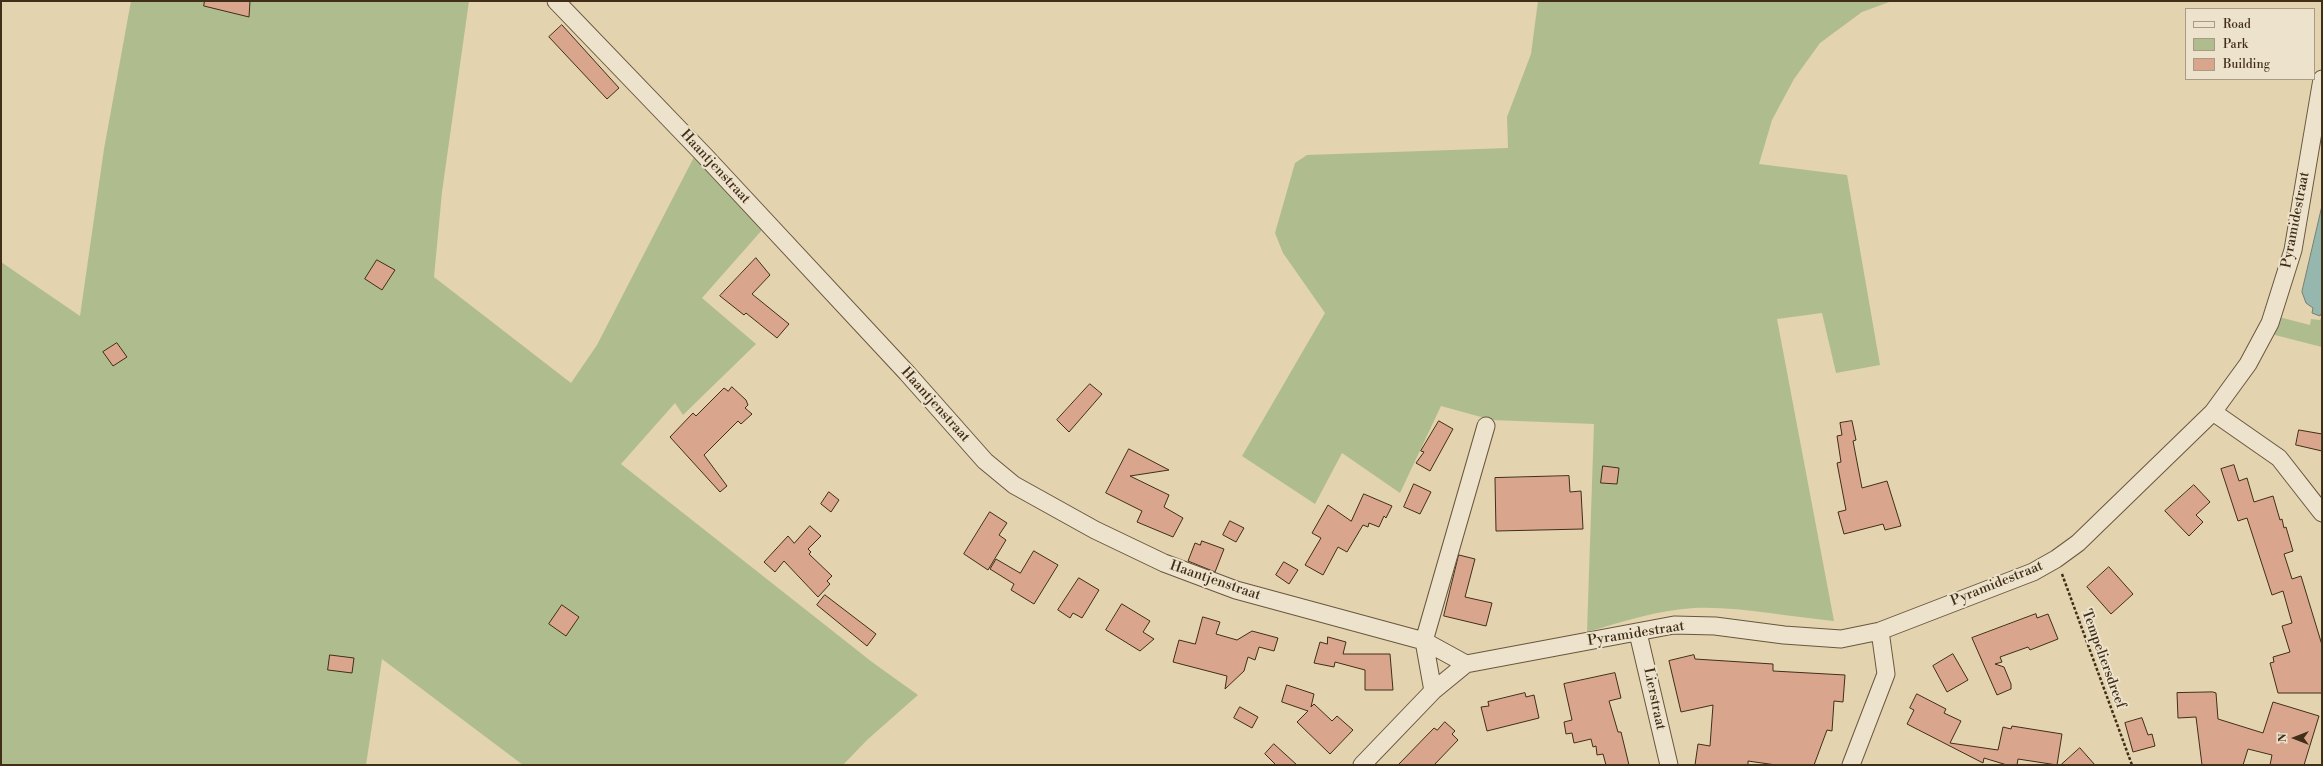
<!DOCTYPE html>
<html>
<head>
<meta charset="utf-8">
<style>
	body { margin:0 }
	#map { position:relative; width:2323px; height:766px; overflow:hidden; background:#e3d3af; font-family:"Libre Bodoni",serif }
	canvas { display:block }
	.frame { position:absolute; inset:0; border:2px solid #402e19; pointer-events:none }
	.legend { position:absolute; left:2185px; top:8px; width:130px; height:72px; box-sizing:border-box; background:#ede2cb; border:1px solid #a89a84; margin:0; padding:5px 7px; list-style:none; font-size:12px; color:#402e19 }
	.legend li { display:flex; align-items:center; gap:8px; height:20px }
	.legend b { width:20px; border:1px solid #a89a84 }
	.north { position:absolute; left:2275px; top:718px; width:40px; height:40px; -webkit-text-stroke:3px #ede2cb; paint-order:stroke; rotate:270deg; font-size:11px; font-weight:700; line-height:16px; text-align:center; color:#402e19 }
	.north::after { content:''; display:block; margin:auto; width:14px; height:18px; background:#402e19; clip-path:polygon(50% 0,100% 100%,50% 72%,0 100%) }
</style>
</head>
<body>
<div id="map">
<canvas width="2323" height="766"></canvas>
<div class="frame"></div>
<ul class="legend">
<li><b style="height:5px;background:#ede2cb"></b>Road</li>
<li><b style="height:11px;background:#afbd8e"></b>Park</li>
<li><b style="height:11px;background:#daa58d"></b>Building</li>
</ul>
<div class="north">N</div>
</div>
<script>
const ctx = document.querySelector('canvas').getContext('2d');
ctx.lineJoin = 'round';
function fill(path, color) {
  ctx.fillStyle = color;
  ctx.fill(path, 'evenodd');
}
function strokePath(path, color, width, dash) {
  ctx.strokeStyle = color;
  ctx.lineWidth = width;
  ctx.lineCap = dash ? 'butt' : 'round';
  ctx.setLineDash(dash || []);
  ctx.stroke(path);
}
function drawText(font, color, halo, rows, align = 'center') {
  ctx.font = font + ' "Libre Bodoni",serif';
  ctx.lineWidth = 4;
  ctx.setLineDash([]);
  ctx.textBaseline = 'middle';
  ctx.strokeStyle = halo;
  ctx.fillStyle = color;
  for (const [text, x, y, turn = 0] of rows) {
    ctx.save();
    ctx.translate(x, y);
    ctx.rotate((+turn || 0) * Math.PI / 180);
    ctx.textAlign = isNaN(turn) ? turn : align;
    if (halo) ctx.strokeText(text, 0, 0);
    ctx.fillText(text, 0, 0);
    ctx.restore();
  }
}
const green = new Path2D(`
	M 131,1 L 469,1 L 442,192 L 434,277 L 571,383 L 597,345 L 694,157 L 762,230 L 702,298 L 756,344 L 683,415 L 675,403 L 621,464 L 872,662 L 918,695 L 867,740 L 843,765 L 523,765 L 382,659 L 366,765 L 1,765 L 1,262 L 80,316 L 104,149 Z
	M 1538,1 L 1892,1 L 1862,12 L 1820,43 L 1794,79 L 1772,120 L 1759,164 L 1847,175 L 1880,365 L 1836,373 L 1822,313 L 1777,319 L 1834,621 C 1789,617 1738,606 1694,608 C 1658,610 1622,622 1587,632 L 1594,424 L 1492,420 L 1441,406 L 1400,493 L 1342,453 L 1315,504 L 1242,456 L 1325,313 L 1283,253 L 1275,233 L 1295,163 L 1307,155 L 1508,148 L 1507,117 L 1531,54 Z
	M 2322,316 L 2322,347 L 2271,334 L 2279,317 L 2310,325 L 2311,319 L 2320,320 Z`);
const water = new Path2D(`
	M 2322,206 L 2322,312 L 2320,316 L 2312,313 L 2313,308 L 2306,303 L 2302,292 Z`);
const building = new Path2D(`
	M 205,1 L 250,1 L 249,17 L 204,6 Z
	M 562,25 L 619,88 L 607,99 L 549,37 Z
	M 756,258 L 770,275 L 752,294 L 789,324 L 777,338 L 746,313 L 744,315 L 720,296 Z
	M 377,260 L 395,270 L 382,290 L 365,279 Z
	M 117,343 L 127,357 L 113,366 L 103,352 Z
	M 1090,384 L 1102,394 L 1069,432 L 1057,420 Z
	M 732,387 L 746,400 L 748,405 L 745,408 L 752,414 L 741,424 L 738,421 L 704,455 L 727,486 L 720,492 L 670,437 L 693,413 L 696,416 L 724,388 L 728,391 Z
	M 1439,421 L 1453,429 L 1430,471 L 1416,463 L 1424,452 L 1421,451 Z
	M 1852,421 L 1856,440 L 1853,441 L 1862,488 L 1887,481 L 1901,526 L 1885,530 L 1883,524 L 1844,534 L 1838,512 L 1846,510 L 1837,463 L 1841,462 L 1837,436 L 1842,435 L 1840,423 Z
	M 2299,430 L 2322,434 L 2322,451 L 2296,445 Z
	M 1129,449 L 1169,470 L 1130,476 L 1169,495 L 1164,507 L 1183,518 L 1173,537 L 1137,522 L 1142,511 L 1106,493 Z
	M 2234,465 L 2239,481 L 2247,478 L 2254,502 L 2273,496 L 2280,520 L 2282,519 L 2284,528 L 2286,527 L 2293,551 L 2284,554 L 2292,579 L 2301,576 L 2322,645 L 2322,693 L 2278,693 L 2270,663 L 2274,662 L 2273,657 L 2290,652 L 2282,626 L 2292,623 L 2283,591 L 2272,595 L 2247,518 L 2238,521 L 2221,469 Z
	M 1603,466 L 1619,468 L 1617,484 L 1601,483 Z
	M 1569,476 L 1570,492 L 1581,491 L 1583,529 L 1496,531 L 1495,478 Z
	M 1414,484 L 1431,492 L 1420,514 L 1404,507 Z
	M 2194,485 L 2210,502 L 2196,515 L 2203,522 L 2189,536 L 2165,511 Z
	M 829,492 L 839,500 L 831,512 L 821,504 Z
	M 1364,494 L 1392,506 L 1386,518 L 1384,516 L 1379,527 L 1369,523 L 1368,527 L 1363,525 L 1347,552 L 1338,547 L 1323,575 L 1305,565 L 1321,538 L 1312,533 L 1328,505 L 1351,521 Z
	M 990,512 L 1007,523 L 999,535 L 1006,540 L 988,570 L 964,554 Z
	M 1230,521 L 1244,528 L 1236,542 L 1223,535 Z
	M 810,526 L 821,536 L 808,549 L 811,552 L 809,554 L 832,576 L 827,581 L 830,584 L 818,597 L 784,561 L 775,572 L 764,562 L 788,536 L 794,543 Z
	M 1202,541 L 1224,549 L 1215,572 L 1188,561 L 1195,543 L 1200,545 Z
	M 1034,551 L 1058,565 L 1034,604 L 1011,590 L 1014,584 L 990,569 L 996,559 L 1020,573 Z
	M 1459,555 L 1475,559 L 1465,597 L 1492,603 L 1486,626 L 1444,616 Z
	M 1284,562 L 1298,570 L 1289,584 L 1276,575 Z
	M 2109,567 L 2133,594 L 2111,614 L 2087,587 Z
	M 1079,578 L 1099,590 L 1082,618 L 1073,613 L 1070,618 L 1058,610 Z
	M 825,595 L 876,634 L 867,646 L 817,605 Z
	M 1122,604 L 1150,621 L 1143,632 L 1154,639 L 1140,651 L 1106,630 Z
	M 562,605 L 579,617 L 566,636 L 549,624 Z
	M 2036,614 L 2037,618 L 2048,614 L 2058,639 L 2030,650 L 2028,647 L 2000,657 L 2002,662 L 1995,664 L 2004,667 L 2011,684 L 2011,689 L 1997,695 L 1972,638 Z
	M 1203,617 L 1220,622 L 1216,634 L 1237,640 L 1252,631 L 1278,638 L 1274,651 L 1259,647 L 1255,660 L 1248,657 L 1244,671 L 1225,689 L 1227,676 L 1173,662 L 1179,640 L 1195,644 Z
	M 1328,637 L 1346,642 L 1343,654 L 1390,654 L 1393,690 L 1365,690 L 1365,670 L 1335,662 L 1334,667 L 1314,663 L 1320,642 L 1327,644 Z
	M 1953,654 L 1968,680 L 1947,692 L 1933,666 Z
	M 330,655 L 354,658 L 352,673 L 328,670 Z
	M 1694,655 L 1695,659 L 1773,664 L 1773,671 L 1845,675 L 1843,702 L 1834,701 L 1832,731 L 1827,730 L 1814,765 L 1776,765 L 1748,761 L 1748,765 L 1695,765 L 1698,744 L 1710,746 L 1713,705 L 1681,712 L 1669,661 Z
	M 1615,673 L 1621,698 L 1609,701 L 1618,732 L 1621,732 L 1629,765 L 1606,765 L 1603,754 L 1597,755 L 1596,746 L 1593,747 L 1591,739 L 1574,743 L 1572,733 L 1566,734 L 1564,722 L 1572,720 L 1564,684 Z
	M 1287,685 L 1314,694 L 1311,707 L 1314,704 L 1332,721 L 1337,716 L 1353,730 L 1330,754 L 1297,722 L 1308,711 L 1282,702 Z
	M 2213,692 L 2216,693 L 2218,719 L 2263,733 L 2273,702 L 2319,716 L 2304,765 L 2270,765 L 2272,755 L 2248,749 L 2243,765 L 2202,765 L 2196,717 L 2178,718 L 2177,693 Z
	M 1525,693 L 1526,697 L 1534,695 L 1539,718 L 1487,731 L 1481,707 L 1489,706 L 1488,702 Z
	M 1917,694 L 1946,709 L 1944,713 L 1961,721 L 1950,743 L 1998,750 L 2003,727 L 2011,729 L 2012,726 L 2062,734 L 2057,765 L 2018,759 L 2017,765 L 2007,765 L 1984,758 L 1983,763 L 1907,724 L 1914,710 L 1910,708 Z
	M 1240,707 L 1258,717 L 1252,728 L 1234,718 Z
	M 2142,718 L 2148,735 L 2152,734 L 2155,746 L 2133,752 L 2125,723 Z
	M 1445,722 L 1455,731 L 1452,734 L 1458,740 L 1434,765 L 1398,765 L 1434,728 L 1437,730 Z
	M 1274,744 L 1297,765 L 1276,765 L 1265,754 Z
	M 2080,748 L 2095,765 L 2061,765 Z`);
const path = new Path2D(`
	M 2062,574 L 2132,765`);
const minor = new Path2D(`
	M 556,1 L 705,156 L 907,373 L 985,461 L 1014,485 L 1095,530 L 1164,563 L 1236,590 L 1424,641 L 1466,664
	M 2213,412 L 2279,458 L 2322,513
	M 1638,633 L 1669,765
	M 1433,691 L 1424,641 L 1486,426
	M 1362,765 L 1433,691 L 1466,664 L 1674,625 L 1715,626 L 1784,635 L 1841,639 L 1880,631 L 2033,572 L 2056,559 L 2078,543 L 2213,412 L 2248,364 L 2270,323 L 2293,250 L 2322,79
	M 1851,765 L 1886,674 L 1880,631`);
const streetNames = [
	["Haantjenstraat",715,167,47],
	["Pyramidestraat",2296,220,-79],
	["Haantjenstraat",935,405,48],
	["Haantjenstraat",1215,581,19],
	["Pyramidestraat",1997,584,-22],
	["Pyramidestraat",1636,634,-9],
	["Tempeliersdreef",2103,659,70],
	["Lierstraat",1654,699,78]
];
fill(green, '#afbd8e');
fill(water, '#95b7ae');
strokePath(water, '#738072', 1);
fill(building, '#daa58d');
strokePath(building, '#402e19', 1);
strokePath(minor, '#69573e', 19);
strokePath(path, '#402e19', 2.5, [3, 2]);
strokePath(minor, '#ede2cb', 17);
drawText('14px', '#402e19', '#ede2cb', streetNames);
</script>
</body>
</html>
